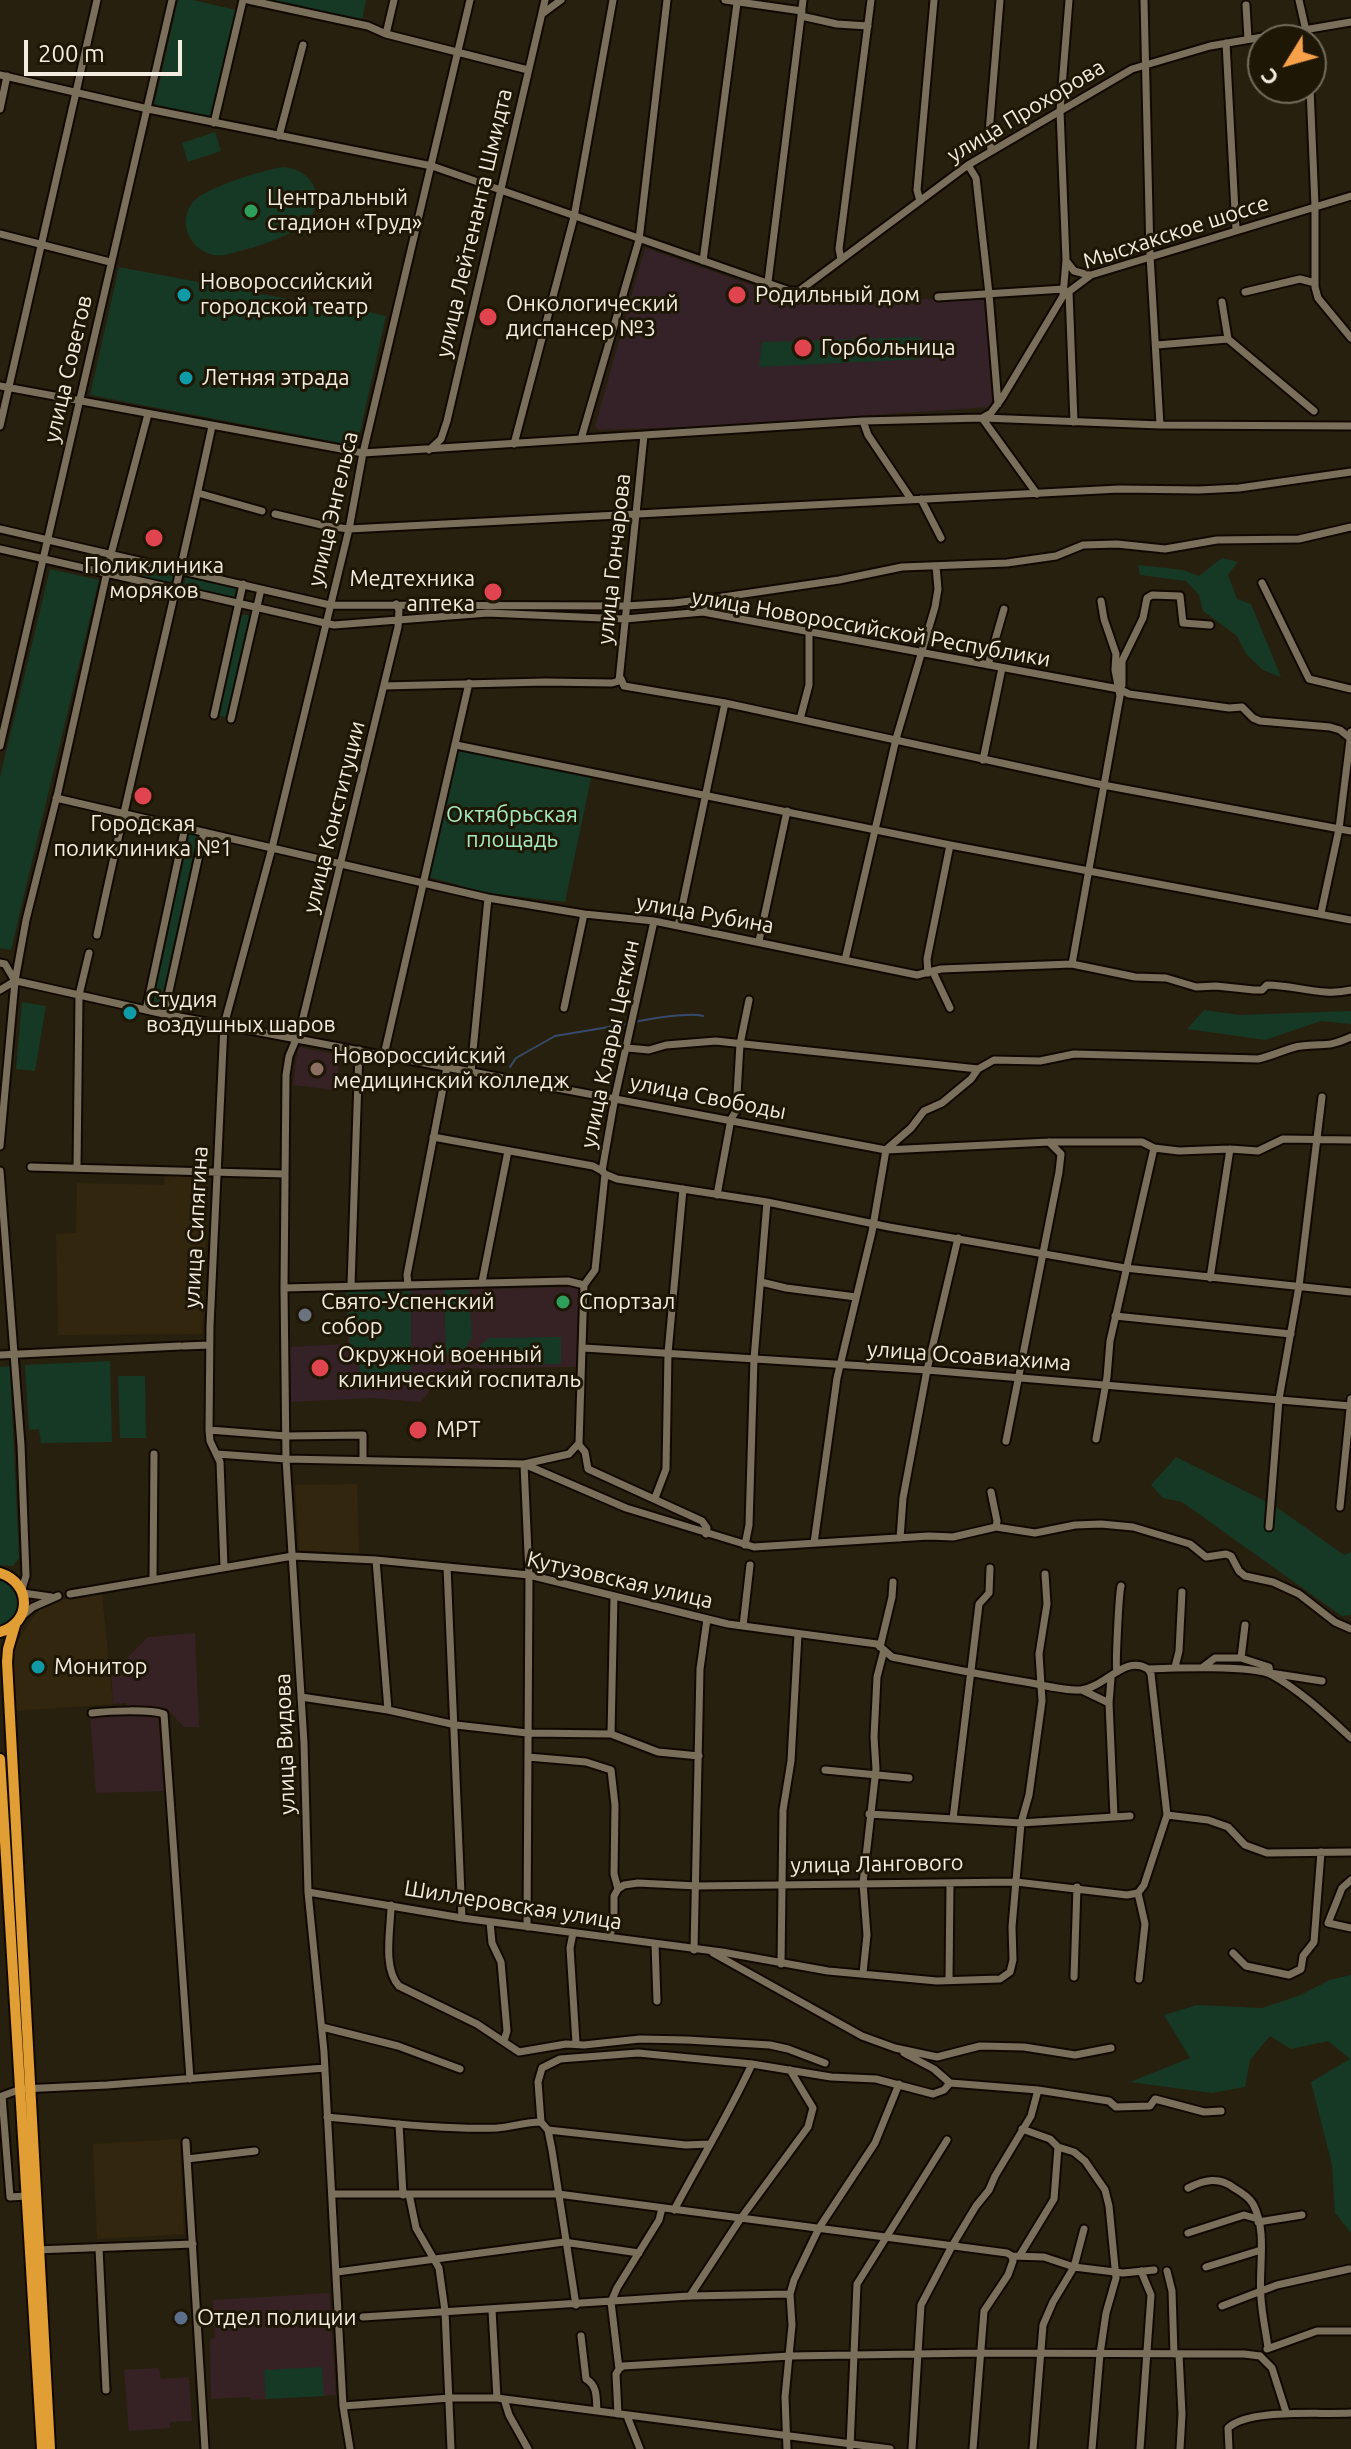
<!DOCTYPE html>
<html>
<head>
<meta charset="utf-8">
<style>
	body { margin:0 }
	#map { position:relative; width:1351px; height:2449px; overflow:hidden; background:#28200e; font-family:Ubuntu,sans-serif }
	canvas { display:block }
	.north { position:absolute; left:1247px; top:24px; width:80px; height:80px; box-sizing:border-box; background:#1f1705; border:2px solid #736c5d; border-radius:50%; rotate:233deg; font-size:22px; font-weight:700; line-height:32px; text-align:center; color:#f2ece1 }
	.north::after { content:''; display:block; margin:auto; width:28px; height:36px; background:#f8a14a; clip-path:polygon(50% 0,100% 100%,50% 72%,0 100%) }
	.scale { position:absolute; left:24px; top:40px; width:158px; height:36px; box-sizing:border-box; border:4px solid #f2ece1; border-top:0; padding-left:10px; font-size:24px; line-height:28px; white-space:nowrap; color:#f2ece1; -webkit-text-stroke:6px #1f1705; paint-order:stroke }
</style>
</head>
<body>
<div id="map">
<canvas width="1351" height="2449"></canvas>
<div class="north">С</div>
<div class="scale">200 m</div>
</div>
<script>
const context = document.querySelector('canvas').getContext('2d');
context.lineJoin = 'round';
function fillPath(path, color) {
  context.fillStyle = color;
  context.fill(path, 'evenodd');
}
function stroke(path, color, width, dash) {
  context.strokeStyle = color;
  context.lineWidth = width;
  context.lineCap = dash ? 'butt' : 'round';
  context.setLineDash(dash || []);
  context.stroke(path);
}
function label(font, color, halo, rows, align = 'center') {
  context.font = font + ' Ubuntu,sans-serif';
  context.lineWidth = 6;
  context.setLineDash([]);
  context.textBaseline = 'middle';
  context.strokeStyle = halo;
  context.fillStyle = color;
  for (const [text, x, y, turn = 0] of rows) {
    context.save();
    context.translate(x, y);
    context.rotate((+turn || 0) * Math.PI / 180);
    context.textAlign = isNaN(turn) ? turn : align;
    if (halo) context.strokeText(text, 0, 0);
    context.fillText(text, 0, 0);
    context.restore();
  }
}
fillPath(new Path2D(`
	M165,1170L202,1171V1185L208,1184L202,1334L58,1335L56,1234L76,1233L77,1183L164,1185Z
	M357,1484L359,1554L299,1550L295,1485Z
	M102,1593L113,1704L15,1711L13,1649L29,1623L42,1607L55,1601Z
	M180,2139L184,2234L97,2239L93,2144Z`), '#32270e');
fillPath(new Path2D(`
	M298,1047L340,1055L336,1090L293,1085Z
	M580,1287L579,1367L446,1369L444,1290Z
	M195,1633L199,1727H184L166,1708L127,1710L126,1703L113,1704L111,1669L123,1668V1662L148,1637Z
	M90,1715H158L164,1791L96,1793Z
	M329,2293L336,2395L251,2400L250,2397L211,2399L210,2339L215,2338L213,2300Z
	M159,2368L161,2379L189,2377L192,2421L170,2422V2428L129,2431L124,2370Z`), '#362224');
fillPath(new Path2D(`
	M645,248L786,297L986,300L994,397L989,407L734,425L599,430L595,426Z
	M444,1290L446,1369L421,1402L372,1398L291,1402L290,1347L348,1344L346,1291Z`), '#352228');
fillPath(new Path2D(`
	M178,0H193L236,10L210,119L154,106Z
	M261,0H366L362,21Z
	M215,132L221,151L188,162L182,143Z
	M285,167C298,169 309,175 314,187C331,230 258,246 229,254C198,263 172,226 194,201C206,188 267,168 285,167Z
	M119,267L314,304L315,300L386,316L357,446L90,395Z
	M921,337V359L759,367L762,342Z
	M1222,558L1238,562L1228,575L1237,599L1251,604L1281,677L1263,670L1246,654L1237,636L1203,611L1199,595L1186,581L1140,575L1138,565L1183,570L1199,576Z
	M118,559L177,572L174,586L115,572Z
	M50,569L99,580L11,950L0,948V777Z
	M187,573L240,586L237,600L183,589Z
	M240,614L253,616L228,718L216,715Z
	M459,750L592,774L565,902L487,893L429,877Z
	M187,832L202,835L163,1004L150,1001Z
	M22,1002L46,1006L35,1071L16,1069Z
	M1204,1010L1240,1015L1351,1011V1024L1321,1021L1265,1040L1187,1029Z
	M444,1290H469L472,1337L462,1355L446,1354Z
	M346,1291H411V1370L360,1378L359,1356H351Z
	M561,1337V1364L493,1365L486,1363L480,1355L481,1345L489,1338Z
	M110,1361L112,1442L41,1443L39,1429L29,1430L25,1365Z
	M10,1366L19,1558L13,1566L0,1565V1367Z
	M118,1376H145L146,1438H120Z
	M1176,1457L1275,1506L1344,1555L1351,1552V1615L1342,1616L1182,1502L1163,1498L1151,1485Z
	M0,1578C23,1589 26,1616 0,1626Z
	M1351,1975V2233L1335,2213L1332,2165L1311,2082L1350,2059L1328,2041L1291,2049L1270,2036L1250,2060L1245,2087L1212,2093L1130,2082L1190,2058L1164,2015L1197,2005L1262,2008L1298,1996L1330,1980Z
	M322,2367L324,2396L266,2399L264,2370Z`), '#153925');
stroke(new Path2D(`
	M634,1022C650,1019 689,1012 703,1016
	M510,1067L516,1058L555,1036L627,1024`), '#364b6b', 2);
const minor = new Path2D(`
	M248,0L368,26L386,34L528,70
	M725,0L802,11
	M1144,0L1150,255L1160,425
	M1299,0L1308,40
	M1246,5L1248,39
	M542,14L561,0
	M801,16L837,24L868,26
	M386,34L394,0
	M1226,43L1236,230
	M0,75L148,109L432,166L790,291H799L968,165L1132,69L1210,46L1351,22
	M1310,88L1315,206V287L1318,298L1351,338
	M0,109L7,76
	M214,123L243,0
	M279,136L303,45
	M991,150L989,133L1000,0
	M968,165L976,178L989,294L998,404
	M920,201L917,190L934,0
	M0,234L110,262
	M841,259L839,249L871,0
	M703,261L737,3
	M1067,262L1074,271L1089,275
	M768,282L803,0
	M1069,292L1074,422
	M1245,292L1300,279L1315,283
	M1063,296L1066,260L1060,111L1069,0
	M938,297L1064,289
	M1222,302L1228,339L1314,411
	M1157,345L1228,339
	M0,386L363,453L863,421L982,418L991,413L1002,398L1063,296L1091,275L1351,196
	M982,418L1037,494
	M984,418L1160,425L1351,426
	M863,421L868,435L911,499
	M0,426L97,0
	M581,439L639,240L667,0
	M514,444L574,217L613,0
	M429,450L441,439L447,421L545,0
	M198,493L262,511
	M921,499L941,538
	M275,514L326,526L349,529L1119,489L1199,490L1239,488L1351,472
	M0,529L330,605L627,606L674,603L723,597L839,580L902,567L1007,563L1056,556L1083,545L1117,544L1165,549L1217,540L1299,539L1351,527
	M0,549L334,625L488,613L625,619L703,612L1119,689L1129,694L1229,708L1242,707L1253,718L1260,721L1330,727L1340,730L1350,738
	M1262,583L1309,679L1351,689
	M703,612L714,607L723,597
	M988,665L1004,609
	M621,679L624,686L725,703L1103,785L1351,831
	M1122,685V661L1143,618L1147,598L1152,595L1180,596L1183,623L1210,625
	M384,686L545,682L612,683L619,681L644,435
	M214,715L243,584
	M231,719L261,589
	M800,719L809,685V633
	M456,745L950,845L1351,920
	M0,746L172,0
	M983,760L1002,668
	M56,798L488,898L584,914L654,921L917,975L941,969L1072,964L1135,977L1166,978L1196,987L1216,986L1254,990H1262L1267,985C1295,985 1323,997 1351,990
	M1321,913L1339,829L1351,732
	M678,926L725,703
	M97,935C133,765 176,596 212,426
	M759,941L787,811
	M845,960L896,739L935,607L938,589L936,566
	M0,963L5,964L15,981
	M1072,964L1120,696L1115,670L1116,654L1104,619L1101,601
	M933,972L950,1008
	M928,973L927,959L950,845
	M0,990L15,981L21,982L164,1014L886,1150L1049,1142H1142L1154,1148L1179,1151L1230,1149L1258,1151L1283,1139L1351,1140
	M564,1008L584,914
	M146,1010L185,827
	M164,1014L204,832
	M627,1048L649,1050L666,1045L716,1041L978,1069L994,1060L1040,1061L1074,1054L1258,1059C1273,1056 1290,1047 1301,1046C1326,1043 1326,1048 1351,1037
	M384,1055L469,683
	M471,1071L488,898
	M433,1137L593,1166L602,1171
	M0,1146L15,981L26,920L58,792L111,554L148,414
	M888,1148L911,1128L924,1111L942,1103L971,1079L978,1069
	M31,1167L284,1174
	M77,1168L79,995L89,953
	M0,1171L21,1445L26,1576L22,1589
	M605,1174L617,1179L767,1202L889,1227L1125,1268L1351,1292
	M717,1195L731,1119L736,1111L740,1044L749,1000
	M1210,1278L1230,1149
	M482,1282L508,1151
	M761,1282L786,1288L856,1297
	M408,1284L407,1275L447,1067
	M351,1285L359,1050
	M284,1288L568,1281L584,1285
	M1115,1316L1291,1334
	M184,1346L209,1345
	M584,1348L927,1370L1351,1406
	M0,1355L180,1346
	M209,1430L286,1436L363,1435V1460
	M1096,1439L1107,1377L1110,1341L1154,1148
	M1006,1441L1059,1172L1061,1154L1049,1142
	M579,1445L585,1452L588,1469L702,1521L707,1528L706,1534
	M217,1454L286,1459L524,1464L626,1508L754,1547L929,1536L953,1537L996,1527L1035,1533L1075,1525L1101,1524L1133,1527L1190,1544L1206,1557L1226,1554L1231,1556L1239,1571L1245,1576L1273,1582L1299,1594L1335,1622L1351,1629
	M524,1464L569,1454L579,1443L584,1285L595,1270L605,1174L602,1171L615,1097L654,921
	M524,1464L529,1575L527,1927
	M991,1492L997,1521L996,1527
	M655,1498L666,1469L668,1353L683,1189
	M1340,1507L1351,1399
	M1269,1527L1279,1399L1299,1286L1322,1097
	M900,1538L903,1498L927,1370L958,1238
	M814,1543L837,1378L872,1232L886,1150
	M745,1545L749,1525L754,1359L767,1202
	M376,1560L388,1710
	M224,1567L220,1462L210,1441L209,1430L210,1326L224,1025L272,848L349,529L363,453L470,0
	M447,1567L462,1918
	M153,1579L154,1454
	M23,1593L51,1597
	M70,1594L293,1556L376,1560L529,1575L728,1624L877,1644L892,1657C937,1666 981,1675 1026,1682C1043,1685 1065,1691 1081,1690C1106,1687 1125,1654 1148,1669
	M22,1616L33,1607L58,1596
	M743,1626L750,1565
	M880,1647L892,1597L893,1582
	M1241,1658L1245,1625
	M1175,1667L1179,1651L1182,1592
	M1203,1667L1215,1658H1241L1269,1667L1270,1673L1322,1681
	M1148,1669C1171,1668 1254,1665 1272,1675C1301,1691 1327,1716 1351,1738
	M1117,1672C1115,1667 1119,1593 1121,1586
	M1111,1678L1109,1703L1114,1816
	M1082,1690L1109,1703
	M301,1697L388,1710L456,1725L527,1733L611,1734L658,1752L699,1756
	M92,1713C109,1711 149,1709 164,1714L190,2079
	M611,1734L614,1596
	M528,1757L586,1762L611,1770L615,1805L614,1874L618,1889L614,1896V1927L608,1936
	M825,1770L909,1778
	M869,1814L1021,1823L1130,1816
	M1167,1815L1208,1820L1228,1827L1245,1845L1267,1853L1351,1852
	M953,1819L979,1604L989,1593L990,1568
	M1351,1880L1342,1888L1328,1923L1351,1928
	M618,1889L624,1885L638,1883L697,1886L1016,1882L1127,1895L1138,1893
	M308,1892L462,1918L722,1952L828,1971L937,1981L1000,1979L1010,1972L1013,1960L1012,1927L1021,1823L1029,1795L1042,1701L1039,1654L1047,1604L1045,1574
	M1138,1893L1144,1885L1167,1815L1151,1674L1148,1669
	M1138,1893L1145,1924L1139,1979
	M391,1905C391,1928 382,1968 399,1986L477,2024L519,2052L566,2044L584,2045L640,2039L687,2040L770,2045L788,2049L825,2063
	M490,1922L492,1943L501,1962L507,2031L504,2041
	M573,1933L570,1948L576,2043
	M655,1944L657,2001
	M694,1950L700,1669L707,1619
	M713,1953L862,2036L895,2048L937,2057L980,2046L1024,2047L1075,2055L1111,2048
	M1233,1953L1246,1966L1289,1975L1301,1969L1303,1956L1314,1942L1321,1852
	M781,1964L783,1810L791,1761L798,1634
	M863,1973L867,1935L863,1883L876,1769L874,1737L877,1677L884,1650
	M1074,1977L1077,1887
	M949,1980L950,1884
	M322,2027L398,2046L460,2069
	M904,2053L934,2069L950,2083
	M327,2117C383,2122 441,2130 497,2128C512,2127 525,2122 541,2122
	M399,2124L403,2195
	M1022,2129L1050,2139L1058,2147L1074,2152L1085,2161L1105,2190L1109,2206L1116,2278L1106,2313L1100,2354L1092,2449
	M548,2130L686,2145L709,2144
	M186,2142L205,2449
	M187,2159L255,2151
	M1188,2188C1204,2180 1219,2176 1234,2188C1241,2192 1249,2197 1253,2204C1268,2232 1258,2269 1261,2298C1262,2315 1266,2332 1268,2348
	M332,2194H558L1007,2253L1012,2256L1044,2257L1074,2267L1123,2273L1154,2270
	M409,2194L416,2228L439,2268L445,2311L451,2449
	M26,2196L10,2197L2,2096L21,2089L107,2085L325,2068
	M674,2210C700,2161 729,2114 752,2064
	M1258,2222L1302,2215
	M1188,2233L1244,2215L1258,2219
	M99,2248L106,2390
	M35,2250L193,2244
	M1020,2255L1054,2199L1058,2147
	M1206,2267L1261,2250
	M1167,2271L1172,2291L1174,2354
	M337,2272L564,2242L639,2253
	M690,2296L741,2218L808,2127L813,2108L790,2070
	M576,2305L552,2150L548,2130L541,2122L538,2082L542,2068L560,2059L638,2053L752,2064L831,2077L876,2079L933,2094L944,2090L950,2083L1038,2090L1109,2101L1116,2107L1150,2106L1155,2099L1204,2112L1221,2111
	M1222,2306L1277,2285L1349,2269
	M492,2310L497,2398
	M363,2317L690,2296L790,2294
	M581,2336L586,2379C598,2386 596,2398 597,2411
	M1267,2349L1317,2331H1351
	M1179,2354L1182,2414L1180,2449
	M1260,2356L1272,2368L1286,2412
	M619,2369L623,2366L790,2356L980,2353L1244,2354L1260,2356
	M504,2399L509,2415L528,2449
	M343,2406L450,2398H497L890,2449
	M618,2414L616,2374L619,2369L611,2302L617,2288L659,2220L662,2208
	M627,2416L640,2449
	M850,2447L857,2284L947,2140
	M350,2449L343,2406L324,2052L308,1892L304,1743L286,1459L284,1288L286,1075L289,1056L300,1030L398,627L399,610L396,604
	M787,2449L785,2397L792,2325L790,2294L794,2280L819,2228L875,2143L899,2084
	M912,2449L921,2305L952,2246L976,2206L989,2190L995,2176L1031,2116L1038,2090
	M973,2449L984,2311L1008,2275L1013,2261L1012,2256
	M1033,2449L1043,2325L1053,2302L1074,2267L1084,2229
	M1140,2449L1151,2295L1141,2271
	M1229,2449L1228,2428C1249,2408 1321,2415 1351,2413`);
const highway = new Path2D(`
	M0,1573C32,1583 32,1623 0,1632
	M15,1625L8,1649L7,1662L50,2449
	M0,1759L42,2449`);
stroke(minor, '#110900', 11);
stroke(highway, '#110900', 14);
stroke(minor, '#796f5b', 7);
stroke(highway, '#e19e34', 10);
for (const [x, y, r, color] of [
	[251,211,8,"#2e9e5b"],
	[184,295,8,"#0f9aa8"],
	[737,295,10,"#e0444e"],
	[488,317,10,"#e0444e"],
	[803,348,10,"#e0444e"],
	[186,378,8,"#0f9aa8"],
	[154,538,10,"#e0444e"],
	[493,592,10,"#e0444e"],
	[143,796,10,"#e0444e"],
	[130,1013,8,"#0f9aa8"],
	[317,1069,8,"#8d6e63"],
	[563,1302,8,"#2e9e5b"],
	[305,1315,8,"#6b7280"],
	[320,1368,10,"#e0444e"],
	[418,1430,10,"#e0444e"],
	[38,1667,8,"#0f9aa8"],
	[181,2318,8,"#5c6f8a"]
]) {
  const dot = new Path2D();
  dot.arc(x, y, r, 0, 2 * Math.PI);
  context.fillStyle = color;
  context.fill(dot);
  stroke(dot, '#1f1705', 3);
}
label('22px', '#f2ece1', '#1f1705', [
	["улица Прохорова",1026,111,-31],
	["улица Лейтенанта Шмидта",474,223,-77],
	["Мысхакское шоссе",1176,232,-18],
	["улица Советов",68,369,-77],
	["улица Энгельса",333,509,-77],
	["улица Гончарова",614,559,-84],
	["улица Новороссийской Республики",871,628,10],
	["улица Конституции",334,817,-76],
	["улица Рубина",705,914,10],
	["улица Клары Цеткин",610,1044,-78],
	["улица Свободы",708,1097,11],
	["улица Сипягина",196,1227,-87],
	["улица Осоавиахима",969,1356,4],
	["Кутузовская улица",620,1580,13],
	["улица Видова",285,1744,-92],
	["улица Лангового",877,1864,-1],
	["Шиллеровская улица",513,1905,9]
]);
label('22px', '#f2ece1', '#1f1705', [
	["Центральный",267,198],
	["стадион «Труд»",267,223],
	["Новороссийский",200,282],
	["городской театр",200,307],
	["Родильный дом",755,295],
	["Онкологический",506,304],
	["диспансер №3",506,329],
	["Горбольница",821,348],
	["Летняя этрада",202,378],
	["Поликлиника",154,566,"center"],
	["моряков",154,591,"center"],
	["Медтехника",475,579,"right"],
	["аптека",475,604,"right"],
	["Городская",143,824,"center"],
	["поликлиника №1",143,849,"center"],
	["Студия",146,1000],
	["воздушных шаров",146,1025],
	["Новороссийский",333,1056],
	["медицинский колледж",333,1081],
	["Свято-Успенский",321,1302],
	["собор",321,1327],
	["Спортзал",579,1302],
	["Окружной военный",338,1355],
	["клинический госпиталь",338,1380],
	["МРТ",436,1430],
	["Монитор",54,1667],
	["Отдел полиции",197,2318]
], 'left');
label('22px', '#a6eac0', '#1f1705', [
	["Октябрьская",512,815],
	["площадь",512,840]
]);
</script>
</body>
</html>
